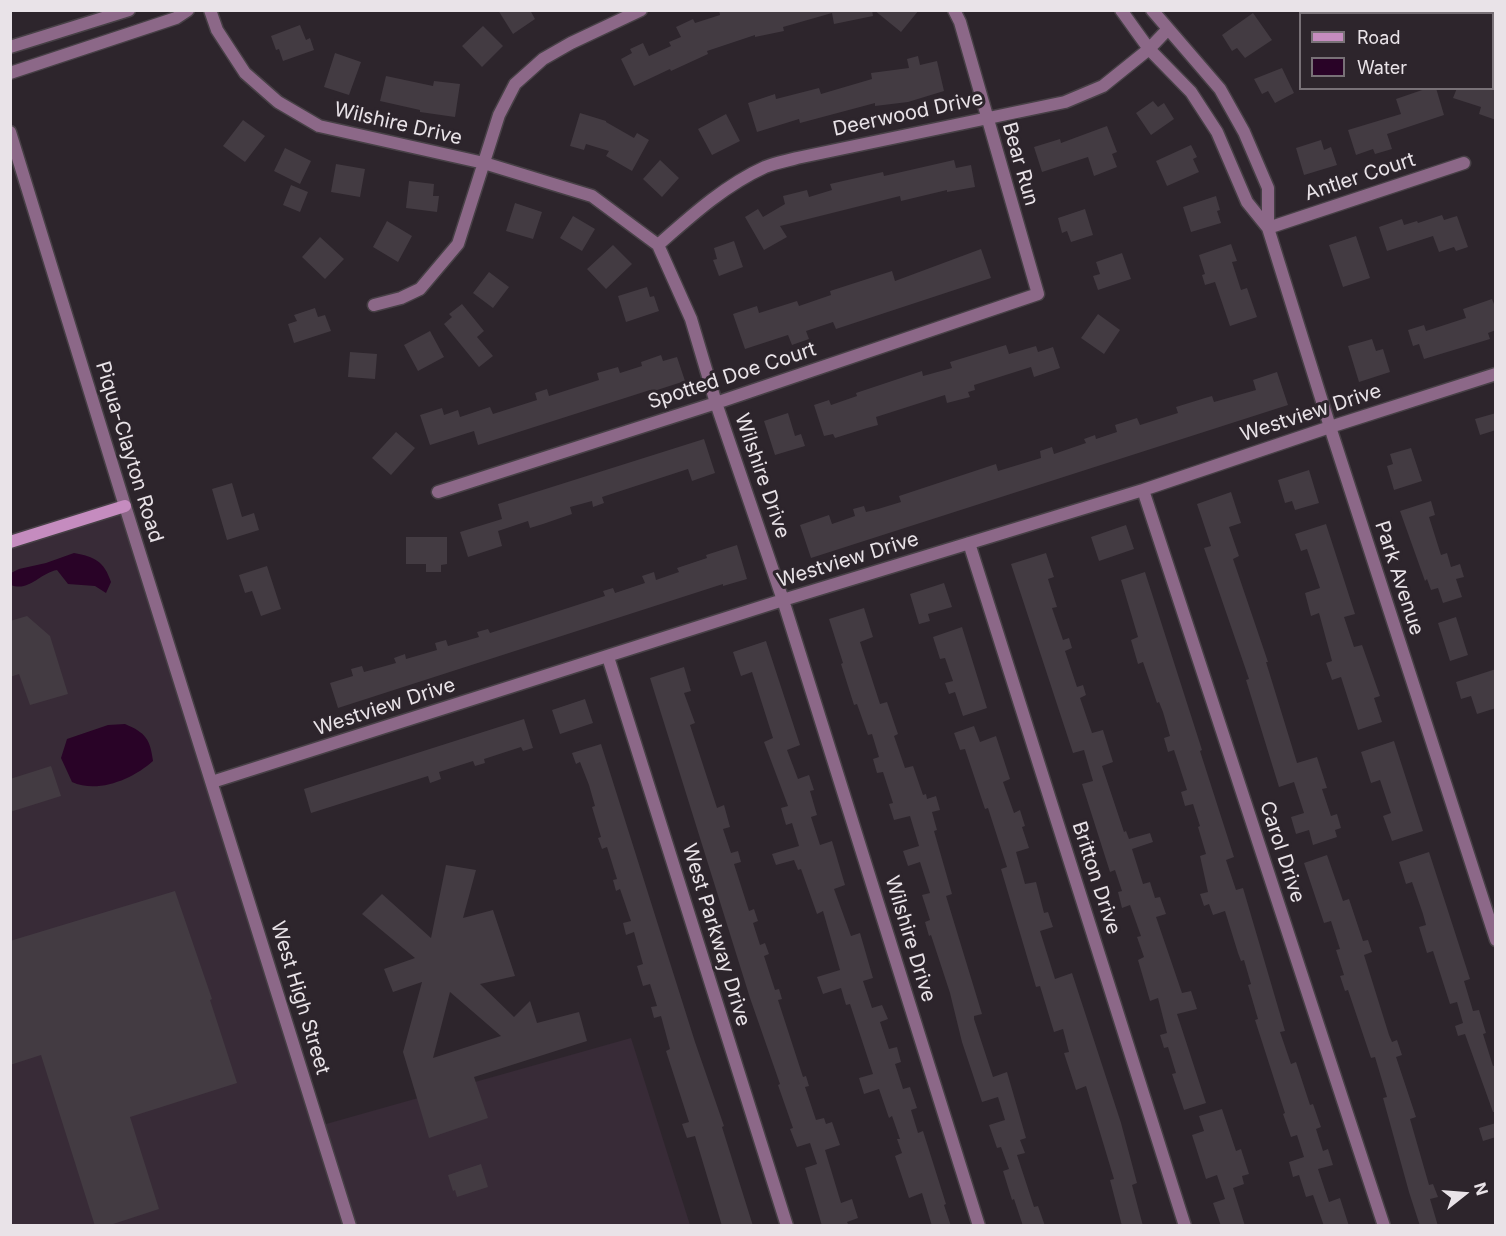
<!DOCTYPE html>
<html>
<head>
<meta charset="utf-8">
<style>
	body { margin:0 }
	#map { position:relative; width:1506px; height:1236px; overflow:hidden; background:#2d252c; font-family:Inter,sans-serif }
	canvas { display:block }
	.frame { position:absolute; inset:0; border:12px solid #e9e3e8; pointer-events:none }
	.legend { position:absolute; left:1299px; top:12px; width:195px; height:78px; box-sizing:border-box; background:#2d252c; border:2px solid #787177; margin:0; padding:8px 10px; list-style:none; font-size:18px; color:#e9e3e8 }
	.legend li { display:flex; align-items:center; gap:12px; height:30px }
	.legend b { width:30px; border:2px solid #787177 }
	.north { position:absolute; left:1434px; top:1164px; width:60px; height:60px; -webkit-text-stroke:4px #2d252c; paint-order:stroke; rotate:73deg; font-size:16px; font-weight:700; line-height:24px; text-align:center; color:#e9e3e8 }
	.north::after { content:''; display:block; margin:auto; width:21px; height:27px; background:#e9e3e8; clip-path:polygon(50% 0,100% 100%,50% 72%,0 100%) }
</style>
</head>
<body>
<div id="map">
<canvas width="1506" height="1236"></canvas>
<div class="frame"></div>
<ul class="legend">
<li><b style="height:8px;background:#c58cbf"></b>Road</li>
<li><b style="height:16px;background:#290327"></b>Water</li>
</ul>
<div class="north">N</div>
</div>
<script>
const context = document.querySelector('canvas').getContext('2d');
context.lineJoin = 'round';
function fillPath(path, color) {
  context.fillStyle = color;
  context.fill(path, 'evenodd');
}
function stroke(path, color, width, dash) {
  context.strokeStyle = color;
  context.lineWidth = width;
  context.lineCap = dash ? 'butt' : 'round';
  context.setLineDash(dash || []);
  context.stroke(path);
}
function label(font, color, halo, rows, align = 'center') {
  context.font = font + ' Inter,sans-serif';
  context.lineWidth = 6;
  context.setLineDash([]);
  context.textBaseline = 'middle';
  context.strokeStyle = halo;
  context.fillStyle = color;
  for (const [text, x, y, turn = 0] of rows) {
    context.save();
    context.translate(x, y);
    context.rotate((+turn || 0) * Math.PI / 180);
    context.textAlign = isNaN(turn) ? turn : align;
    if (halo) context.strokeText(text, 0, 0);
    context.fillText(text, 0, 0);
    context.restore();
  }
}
fillPath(new Path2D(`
	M125,506L319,1126L631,1038L690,1225H11L10,542Z`), '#382b37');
fillPath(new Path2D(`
	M74,553C95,557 104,561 111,582L106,593L95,586L68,584L57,570C40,573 29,592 11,585V573L19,569L46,563Z
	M125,724C146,733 150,739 153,761C133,779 98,794 72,782L61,758L67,739L108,725Z`), '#290327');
fillPath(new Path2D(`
	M498,10H530L535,19L513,34Z
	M719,10H872L873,16L834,24L832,13L783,27L784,31L755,37V35L707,51L708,54L671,71L670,69L634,86L621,59L632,53L630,49L643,43L649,56L671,46L669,42L681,37L676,27L693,19L695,23L720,15Z
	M874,10H919L901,32Z
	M1253,13L1272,40L1245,58L1237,48L1232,51L1222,35Z
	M300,25L306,40L310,38L314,50L283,61L279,49L276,50L271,36Z
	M483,26L503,46L482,67L462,46Z
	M335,53L361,62L349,95L324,87Z
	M918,56L920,65L937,61L944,91L908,102L875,106V103L800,123L799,119L757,132L748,103L775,94L776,99L819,88L821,94L872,79L871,73L909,68L907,59Z
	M1282,68L1294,93L1275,103L1268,91L1262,94L1254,79Z
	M386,76L433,86L434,81L460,84L455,117L420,112V110L380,101Z
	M1428,88H1436L1444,115L1387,134L1392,149L1375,154L1373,149L1356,155L1348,130L1401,114L1396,99Z
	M1457,88H1496V120L1479,114L1481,107L1453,98Z
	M1153,101L1158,107L1164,103L1174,119L1151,135L1136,113Z
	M580,113L606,121V122L634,138L637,133L649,140L632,171L606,156L609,151L586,144L584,150L570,146Z
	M726,114L740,141L712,155L698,129Z
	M243,120L265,136L245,162L223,146Z
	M1107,126L1117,152L1112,154L1117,167L1094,176L1088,157L1042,172L1034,147L1060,139L1061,143Z
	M1321,140L1324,150L1331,147L1337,165L1304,175L1296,148Z
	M1191,145L1197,157L1193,159L1199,172L1167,186L1156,161Z
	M285,148L311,161L300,184L274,171Z
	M660,160L679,178L662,197L643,179Z
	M954,160L956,168L971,165L975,187L947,192V190L901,201L900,196L780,226L787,237L764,250L745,217L758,209L763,217L785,204L783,196L807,190L809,197L832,190L830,184L843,181L883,172L884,176Z
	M336,164L365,169L360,197L331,192Z
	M409,181L434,184L433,196H439L437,212L406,208Z
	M291,185L308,192L300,212L283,205Z
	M1216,196L1220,210L1217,211L1221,223L1191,232L1183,207Z
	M515,203L542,212L533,239L506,231Z
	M1085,209L1093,235L1071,242L1067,231L1062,233L1058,218Z
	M1442,215L1444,220L1457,216L1468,247L1456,251L1454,247L1439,252L1433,236L1387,251L1379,227L1402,219L1404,225L1417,221L1418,223Z
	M573,216L595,229L582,251L560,238Z
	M387,221L412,236L398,262L373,247Z
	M1356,236L1370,278L1343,287L1329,245Z
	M320,237L344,259L325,279L302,257Z
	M734,241L743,267L719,276L713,260L717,259L714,248Z
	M1231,244L1237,261L1232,262L1241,290L1247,288L1257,317L1230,326L1215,282L1205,285L1202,275L1205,274L1199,255Z
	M613,245L632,264L606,289L587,269Z
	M981,249L991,278L836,329L833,322L806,331L809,339L792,345L788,335L745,349L733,314L757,306L759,313L797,301L799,306L831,295L830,291L892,271L895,281Z
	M1122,253L1131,279L1098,290L1093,276L1100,274L1096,262Z
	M489,272L509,287L493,308L473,293Z
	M647,287L650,297L654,296L659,311L626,322L618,296Z
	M1492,299L1496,309V330L1488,333L1490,339L1424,359L1419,344L1413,346L1408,330L1424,325L1426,331L1466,318L1463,309Z
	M462,304L484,331L477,337L493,356L479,367L444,324L452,317L449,314Z
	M315,308L318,317L325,315L331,331L294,343L288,324L297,321L294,315Z
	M1098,314L1120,330L1104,354L1081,338Z
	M430,331L444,357L418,371L404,345Z
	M1372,339L1376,351L1383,349L1390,372L1359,382L1348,346Z
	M1006,345L1009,354L1036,346L1038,352L1053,347L1060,368L1034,377L1031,367L974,385L975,390L968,392L970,397L947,403L945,395L876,417L878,425L867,428L835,438L833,434L824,436L814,405L829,400L831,405L857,396L856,393L922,371L923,376L952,368L950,362Z
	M350,352L377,354L375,379L348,377Z
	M661,355L663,361L677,357L685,381L651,392L650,390L478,445L474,431L430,445L420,415L442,408L444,415L458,410L460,417L490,407L493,414L537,400L535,393L547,389L549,396L599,380L597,373L618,367L620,373L642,366L641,362Z
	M1277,372L1288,405L811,558L800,525L829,515L832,524L855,516L853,509L864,506L866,512L878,509L901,502L899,496L996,464L998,471L1041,458L1040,451L1052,447L1054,454L1086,443L1084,439L1095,435L1096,439L1117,432L1115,425L1137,418L1140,425L1178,413L1176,407L1205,398L1212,396L1214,402L1256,390L1253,380Z
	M788,413L795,436L801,434L805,446L775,455L764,421Z
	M1496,413V430L1480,435L1475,419Z
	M396,432L415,448L391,475L372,458Z
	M704,439L715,473L692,481L688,469L602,497L604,503L593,507L592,501L570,507L572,514L543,524L530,528L528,521L498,531L502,546L468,557L460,532L502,519L498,504Z
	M1411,448L1422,481L1394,490L1387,466L1393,464L1390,454Z
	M1309,470L1319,503L1295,510L1292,501L1285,503L1278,480Z
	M232,483L242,517L254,513L259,530L227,540L212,489Z
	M1231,492L1241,523L1229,527L1239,556L1233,559L1268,662H1266L1297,763L1317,757L1327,788L1322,789L1331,816L1337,814L1341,828L1335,830L1337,837L1313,845L1309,830L1296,834L1291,817L1304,813L1294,782L1279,787L1246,680L1249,679L1204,548L1211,546L1197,504Z
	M1431,501L1435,515L1429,517L1441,555L1447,553L1451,567L1460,564L1464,577L1456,579L1462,597L1443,603L1438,588L1431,590L1427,579L1425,581L1400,511Z
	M1326,524L1355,614L1344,617L1354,647L1362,645L1380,696L1374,698L1382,722L1358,730L1341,677L1332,680L1326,663L1332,661L1319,613L1311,616L1305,593L1320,588L1307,549L1301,551L1295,534Z
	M1126,525L1134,549L1099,561L1091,537Z
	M406,537H447V564L441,565V572H426V564H406Z
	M737,545L747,579L723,586V584L338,708L330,683L353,676L351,669L362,666L364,672L396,663L394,658L405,654L406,659L437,650L435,643L446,640L448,646L479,637L477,632L488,629L490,633L531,620L605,596L603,591L613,588L615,593L645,583L642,576L654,572L656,580L679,572L677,568L707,558L706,555Z
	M1046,553L1054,577L1048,579L1057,607L1052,608L1063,640L1069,638L1072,648L1065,651L1077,687L1083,685L1086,695L1080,698L1092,733L1103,730L1113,762L1102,766L1124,832L1126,831L1129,839L1150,833L1153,842L1132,849L1143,884L1150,882L1155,898L1160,897L1166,914L1156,917L1182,993L1191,991L1197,1009L1177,1014L1206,1103L1184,1110L1172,1074L1176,1073L1168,1047L1164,1048L1160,1035L1167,1033L1158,998L1150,1001L1138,960L1144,957L1137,937L1141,936L1130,905L1122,908L1118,892L1122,891L1115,870L1110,872L1082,784L1093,781L1084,750L1073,753L1011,564Z
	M267,566L281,609L261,616L252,591L245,593L239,575Z
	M1145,572L1202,750L1200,751L1234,857L1226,860L1236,890L1243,888L1285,1031L1280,1032L1291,1064L1296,1062L1310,1105L1313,1104L1321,1127L1316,1129L1323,1151L1328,1149L1333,1165L1318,1169L1329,1202L1340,1198L1349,1226H1324L1313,1195L1306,1197L1299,1175L1293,1177L1289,1162L1304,1157L1297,1135L1291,1137L1283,1114L1285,1113L1255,1020L1258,1019L1248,985L1251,984L1244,960L1241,961L1238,953L1225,911L1213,915L1209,904L1204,906L1200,894L1208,892L1200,856L1206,854L1198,827L1200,826L1193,804L1185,806L1181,792L1187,790L1174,750L1168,752L1164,738L1170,736L1163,712L1159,702L1157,703L1143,662L1138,664L1131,640L1138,637L1121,580Z
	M944,583L952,607L928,614L930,621L919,624L910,594Z
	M864,608L873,637L860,642L880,704L887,702L898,734L894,736L905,768L913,766L923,795L926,794L927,799L936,796L940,810L932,812L937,830L934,831L952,894L946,896L982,1014L974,1016V1019L993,1077L1007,1072L1026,1138L1020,1140L1025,1153L1017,1155L1034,1207L1038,1206L1045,1226H1023L1014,1199L1012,1200L1003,1171L1009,1169L1001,1147L997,1148L989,1125L1005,1120L998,1097L982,1102L962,1042L950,993L931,935L929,936L925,922L930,920L922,895L930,893L920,862L908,866L903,851L919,846L910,816L894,820L889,804L893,803L883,772L877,773L873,759L879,757L872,734L868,735L857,704L854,705L841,664L843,663L829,619Z
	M27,616L50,636L68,694L30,705L19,674L10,677V621Z
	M1456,617L1468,655L1450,661L1438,623Z
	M962,627L987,708L963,716L955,692L949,694L945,683L953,681L945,658L940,659L933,637Z
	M766,641L800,745L787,750L798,779L809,775L814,790L810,791L817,815L811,817L820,845L832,841L845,885L834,889L851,936L860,933L873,978L863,981L872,1008L882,1005L888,1019L880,1022L889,1049L897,1047L901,1062L895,1064L903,1089L910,1087L917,1108L911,1110L918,1133L923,1131L946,1204L944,1205L951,1226H932L922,1193L909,1198L895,1156L902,1153L897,1139H900L892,1116L889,1118L879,1089L864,1094L859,1078L873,1074L850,1004L846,1005L841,988L823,994L817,977L840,970L823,911L817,914L801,869L798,870L794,860L776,865L772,854L799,846L792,823L786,825L781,808L788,806L764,742L773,738L752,672L741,676L733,652Z
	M684,667L691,691L684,693L695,723L690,725L717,808L724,805L730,827L723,829L731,853L738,851L741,862L734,864L749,911L754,909L758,921L753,923L760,945L765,943L769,954L764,956L775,990L779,989L782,999L778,1000L803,1077L806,1076L809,1086L805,1087L816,1120L824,1118L826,1124L832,1122L840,1145L825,1150L841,1203L852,1199L858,1218L847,1222L849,1226H822L805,1168L817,1164L810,1143L797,1147L790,1129L793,1128L778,1085L780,1084L750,998L650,678Z
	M1496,669V708L1477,714L1471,696L1461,699L1456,682Z
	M585,699L593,723L560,734L552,710Z
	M524,719L533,748L523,751L521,747L484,759L485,763L475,766L473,761L439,772L441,779L430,783L428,776L311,813L304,789Z
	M974,726L980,742L996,736L1010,779L1003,782L1014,813L1020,810L1025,826L1022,827L1029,848L1016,852L1025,884L1036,882L1044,913L1048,912L1053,927L1040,931L1055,979L1072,973L1121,1123L1137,1183L1132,1185L1143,1226H1122L1110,1180L1114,1179L1086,1086L1076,1090L1064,1053L1069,1052L1063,1029L1054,1032L1040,986L1036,987L1001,869L1007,867L988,808L985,809L965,749L960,750L954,733Z
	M1394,741L1423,831L1392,841L1383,816L1391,813L1380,780L1371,783L1361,752Z
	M601,744L695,1042L724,1126L722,1127L753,1226H722L695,1136L687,1138L682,1124L689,1122L666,1051L670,1049L661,1016L654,1018L651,1007L657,1006L650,984L643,986L637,966L643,964L634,932L626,935L623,923L631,921L620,889L616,891L613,880L617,879L607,847L602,849L598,838L601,837L592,807L595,806L589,785L580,762L576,764L572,753Z
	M51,766L61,796L10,812V779Z
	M1429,852L1470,979L1464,981L1473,1011L1479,1010L1486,1033L1483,1034L1493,1066L1496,1065V1112H1493L1465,1034L1458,1036L1455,1026L1463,1023L1457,1002L1450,1004L1433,951L1427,953L1419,927L1426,925L1423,914L1412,882L1406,884L1399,862Z
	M1327,855L1343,901L1349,899L1363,941L1368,940L1372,952L1364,955L1389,1035L1392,1042L1397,1040L1402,1055L1396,1057L1416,1117L1410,1119L1429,1185L1433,1184L1438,1197L1430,1199L1438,1226H1420L1409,1192L1383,1098L1387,1097L1375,1057L1371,1058L1348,990L1345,991L1340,976L1344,975L1336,950L1340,949L1331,921L1324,923L1304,863Z
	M446,865L476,870L463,918L493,910L515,976L480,984L514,1017L530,1001L537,1023L579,1012L587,1041L474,1077L488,1118L429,1138L403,1052L422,982L393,992L384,969L415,958L362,914L382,894L431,938ZM450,992L501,1036L433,1058Z
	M175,891L212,999L210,1000L237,1083L130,1117L159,1209L107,1226H95L41,1055L10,1065V941Z
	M1222,1109L1236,1151L1241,1149L1249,1174L1242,1176L1244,1184L1233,1188L1245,1226H1221L1213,1203L1225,1199L1217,1175L1206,1179L1192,1135L1204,1131L1199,1116Z
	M1496,1123V1137L1483,1141L1479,1128Z
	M481,1164L488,1187L457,1197L455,1190L453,1191L448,1175Z`), '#433b42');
const street = new Path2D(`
	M210,10L217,30L245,73L278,102L319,126L484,163L592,196L658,245L691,319L716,403L783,600L979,1226
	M1121,10L1149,49L1191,92L1217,132L1247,202L1268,228
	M1152,10L1220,89L1244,132L1268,188V228L1330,427L1496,940
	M10,47L129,10
	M10,73L176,18L188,10
	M10,132L125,506L350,1226
	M1268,228L1464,163
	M658,245C691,216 725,185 765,167C775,163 786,161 797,158L1065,102L1103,86L1149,49L1168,29
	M374,305L401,298L420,289L458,244L499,115L515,84L543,59L571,43L641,10
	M1143,490L1384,1226
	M438,492L716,403L1038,294L960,22L954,10
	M969,543L1185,1226
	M608,657L787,1226
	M212,782L783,600L1143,490L1330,427L1496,374`);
const secondary = new Path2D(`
	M10,542L125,506`);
stroke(street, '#474046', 15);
stroke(secondary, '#474046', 15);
stroke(street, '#8c6888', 12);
stroke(secondary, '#c58cbf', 12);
label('20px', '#e9e3e8', '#2d252c', [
	["Deerwood Drive",908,114,-12],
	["Wilshire Drive",398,124,13],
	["Bear Run",1020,164,74],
	["Antler Court",1360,177,-18],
	["Spotted Doe Court",732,376,-18],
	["Westview Drive",1311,413,-18],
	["Piqua-Clayton Road",129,452,73],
	["Wilshire Drive",762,476,71],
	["Westview Drive",848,560,-17],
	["Park Avenue",1399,578,72],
	["Westview Drive",385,707,-18],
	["Carol Drive",1282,852,72],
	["Britton Drive",1096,878,72],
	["West Parkway Drive",716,935,73],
	["Wilshire Drive",910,939,73],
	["West High Street",300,998,73]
]);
</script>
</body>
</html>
